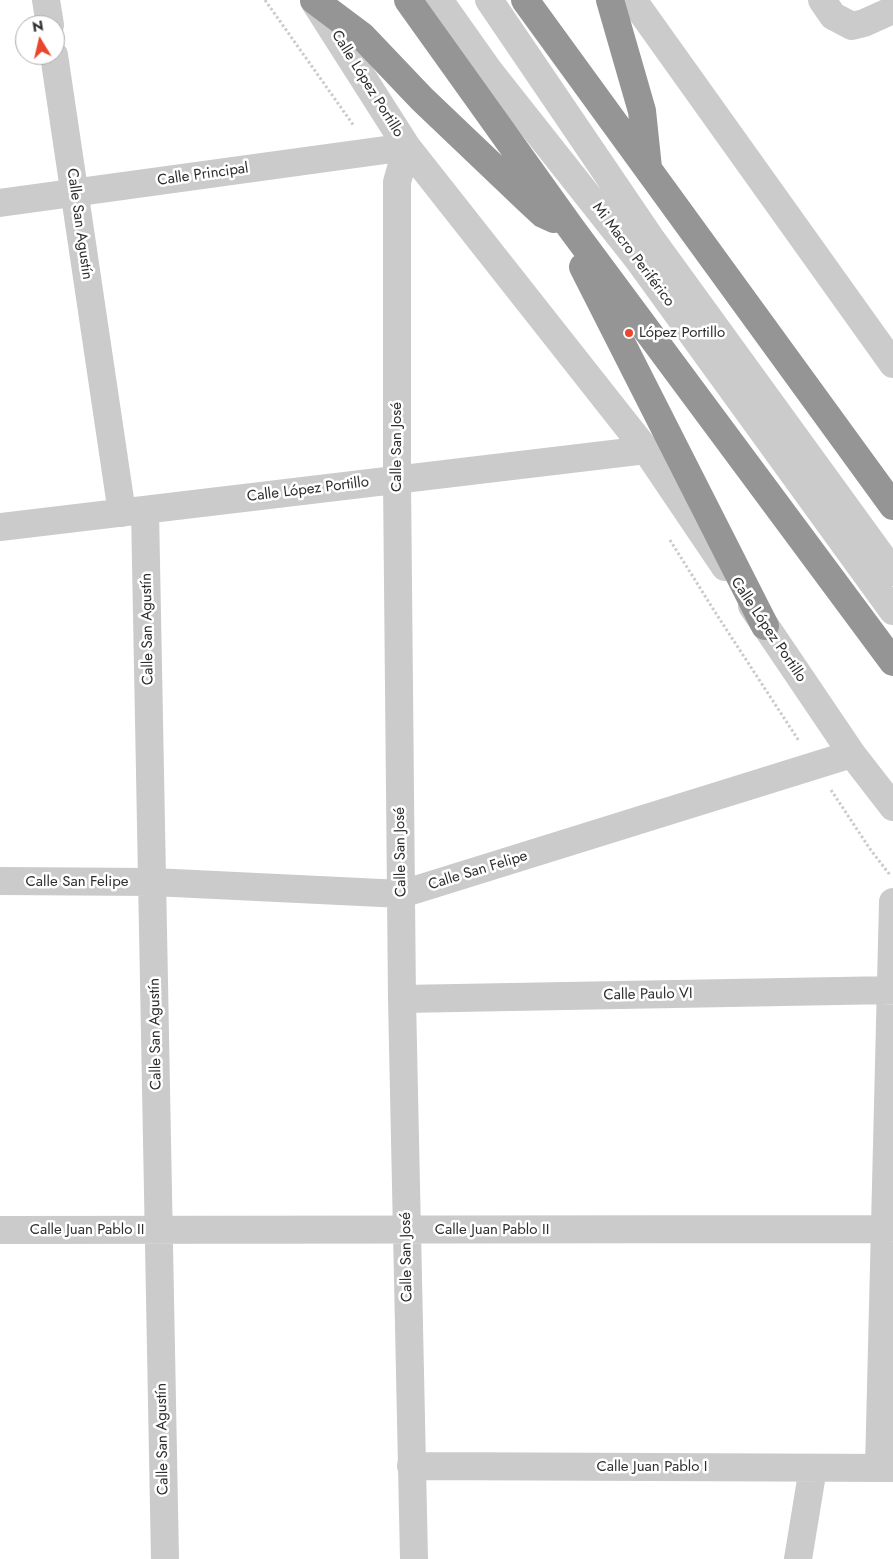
<!DOCTYPE html>
<html>
<head>
<meta charset="utf-8">
<style>
	body { margin:0 }
	#map { position:relative; width:893px; height:1559px; overflow:hidden; background:#fff; font-family:Jost,sans-serif }
	canvas { display:block }
	.north { position:absolute; left:15px; top:15px; width:50px; height:50px; box-sizing:border-box; background:#fff; border:1px solid #ababab; border-radius:50%; rotate:351deg; font-size:14px; font-weight:700; line-height:20px; text-align:center; color:#2e2e2e }
	.north::after { content:''; display:block; margin:auto; width:18px; height:22px; background:#e9462c; clip-path:polygon(50% 0,100% 100%,50% 72%,0 100%) }
</style>
</head>
<body>
<div id="map">
<canvas width="893" height="1559"></canvas>
<div class="north">N</div>
</div>
<script>
const context = document.querySelector('canvas').getContext('2d');
context.lineJoin = 'round';
function stroke(path, color, width, dash) {
  context.strokeStyle = color;
  context.lineWidth = width;
  context.lineCap = dash ? 'butt' : 'round';
  context.setLineDash(dash || []);
  context.stroke(path);
}
function label(font, color, halo, rows, align = 'center') {
  context.font = font + ' Jost,sans-serif';
  context.lineWidth = 5;
  context.setLineDash([]);
  context.textBaseline = 'middle';
  context.strokeStyle = halo;
  context.fillStyle = color;
  for (const [text, x, y, turn = 0] of rows) {
    context.save();
    context.translate(x, y);
    context.rotate((+turn || 0) * Math.PI / 180);
    context.textAlign = isNaN(turn) ? turn : align;
    if (halo) context.strokeText(text, 0, 0);
    context.fillText(text, 0, 0);
    context.restore();
  }
}
stroke(new Path2D(`
	M265,0L354,126
	M670,540L715,612L799,741
	M831,790L870,849L890,875`), '#cbcbcb', 3, [2.5, 2.5]);
stroke(new Path2D(`
	M46,0L50,25
	M439,0L490,72L637,258L893,611
	M489,0L652,240L893,572
	M633,0L893,364
	M822,0L833,16L852,26L864,23L893,10
	M314,1L407,147L646,450L725,567
	M54,55L122,513
	M0,203L407,147L397,182V480L402,999L414,1559
	M145,510L165,1559
	M0,527L646,450
	M752,606L852,754L893,807
	M0,881L153,882L402,894L852,754
	M402,999L893,990
	M0,1230L885,1229L893,1227
	M411,1466L893,1468
	M879,1468L893,902
	M798,1559L813,1468`), '#cbcbcb', 28);
stroke(new Path2D(`
	M314,0L362,36L422,99L528,200L543,214L554,219
	M408,0L571,228L893,662
	M525,0L893,506
	M610,0L642,111L648,168
	M583,267L765,626`), '#959595', 28);
for (const [x, y, r, color] of [
	[629,333,5,"#e9462c"]
]) {
  const dot = new Path2D();
  dot.arc(x, y, r, 0, 2 * Math.PI);
  context.fillStyle = color;
  context.fill(dot);
  stroke(dot, '#fff', 2);
}
label('15px', '#2e2e2e', '#fff', [
	["Calle López Portillo",367,84,58],
	["Calle Principal",203,175,-8],
	["Calle San Agustín",79,224,82],
	["Mi Macro Periférico",633,255,53],
	["Calle San José",397,447,-90],
	["Calle López Portillo",308,490,-7],
	["Calle San Agustín",148,629,-91],
	["Calle López Portillo",768,630,56],
	["Calle San José",401,852,-91],
	["Calle San Felipe",478,871,-17],
	["Calle San Felipe",77,882],
	["Calle Paulo VI",648,995,-1],
	["Calle San Agustín",156,1034,-91],
	["Calle Juan Pablo II",87,1230],
	["Calle Juan Pablo II",492,1230],
	["Calle San José",407,1257,-91],
	["Calle San Agustín",163,1439,-91],
	["Calle Juan Pablo I",652,1467]
]);
label('15px', '#2e2e2e', '#fff', [
	["López Portillo",639,333]
], 'left');
</script>
</body>
</html>
